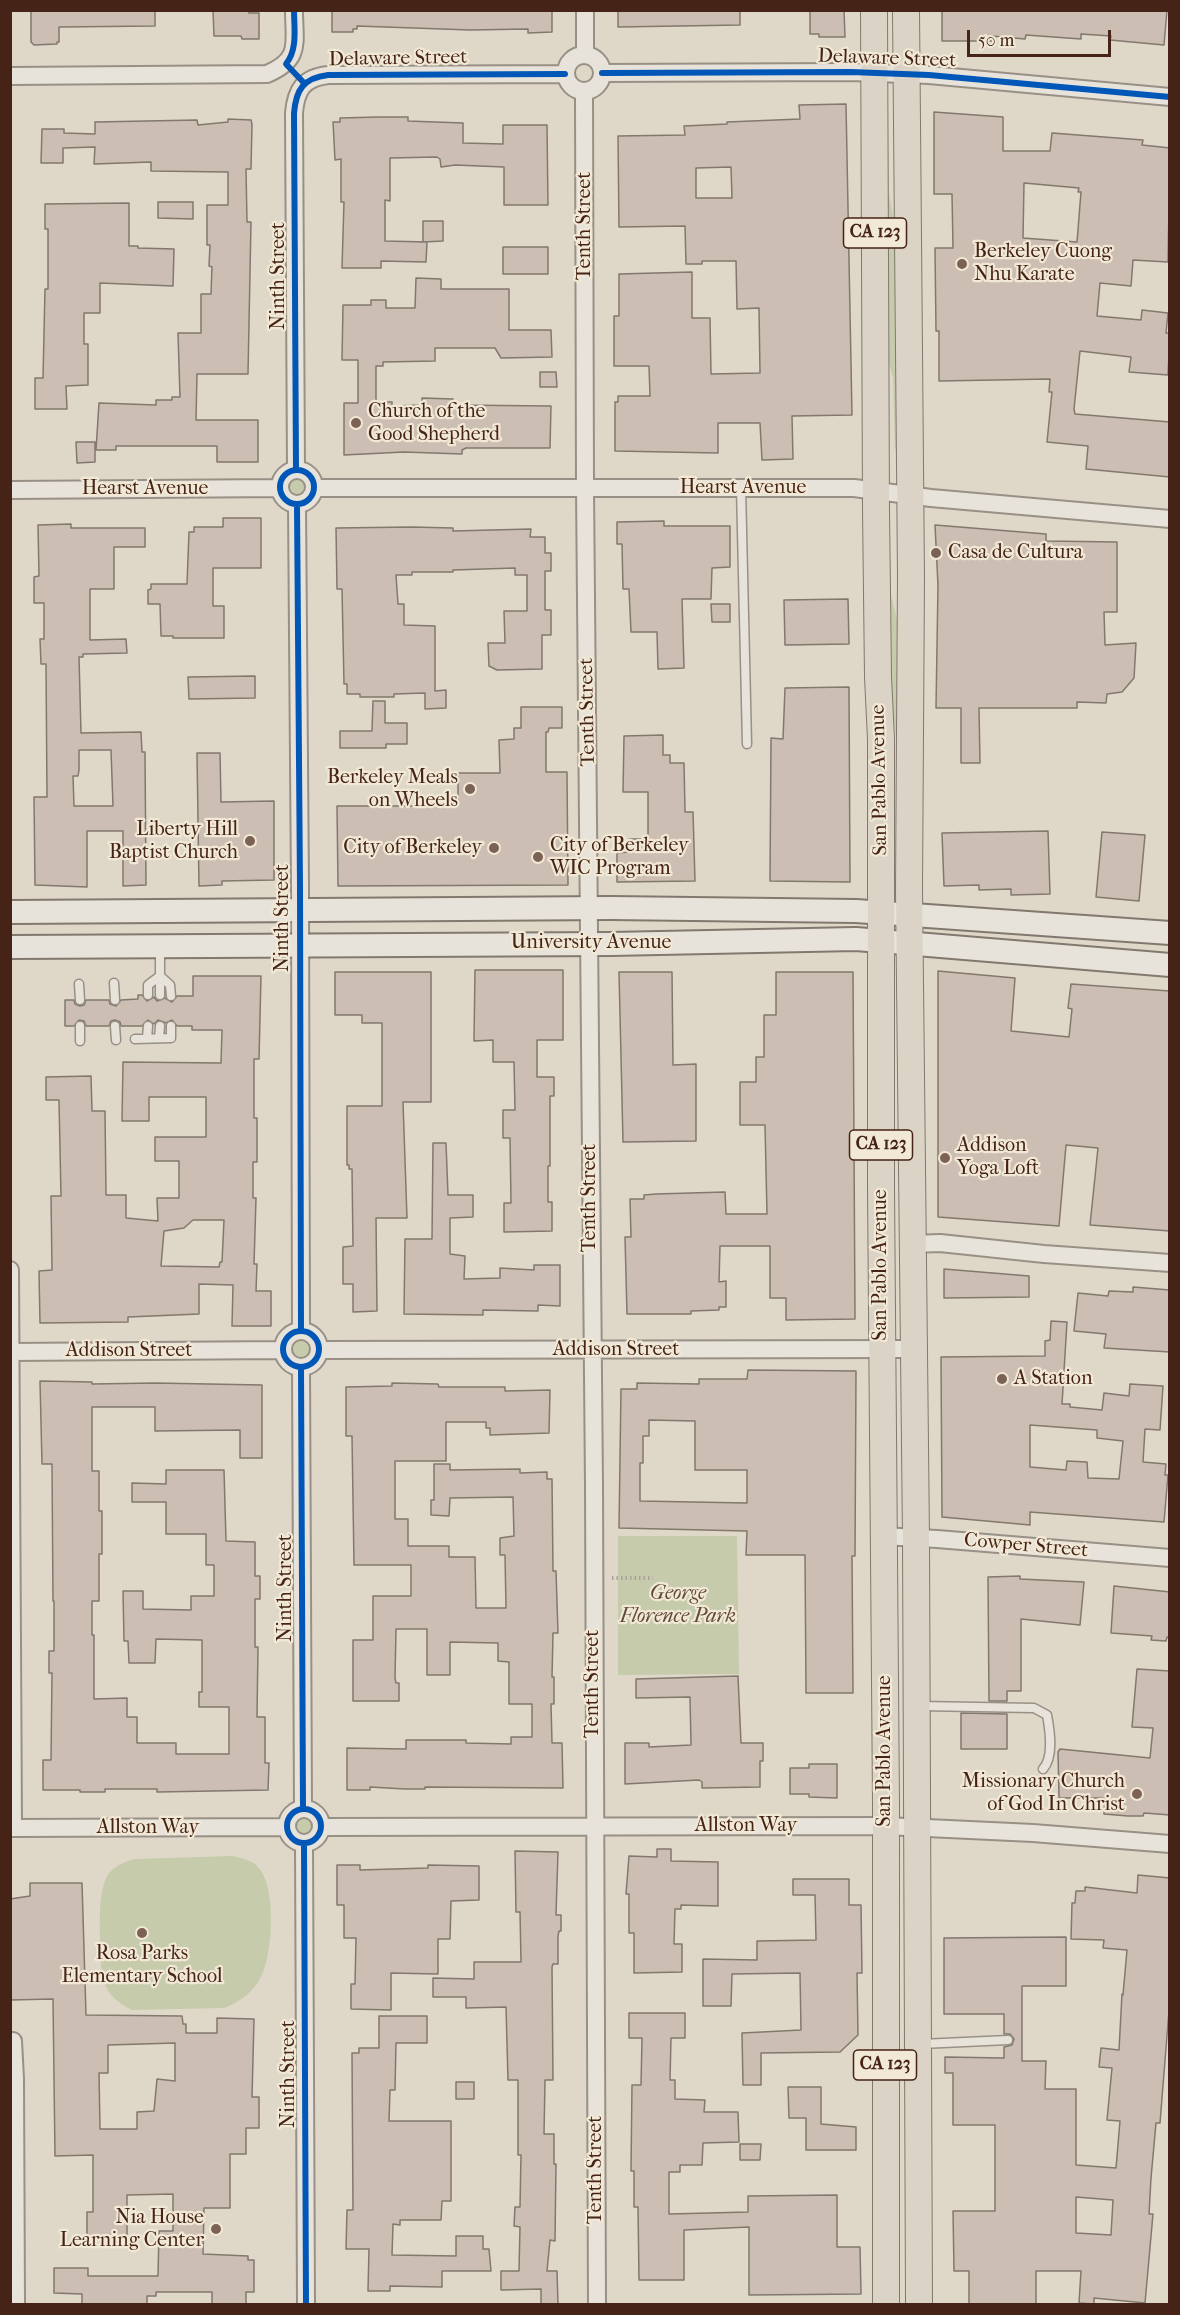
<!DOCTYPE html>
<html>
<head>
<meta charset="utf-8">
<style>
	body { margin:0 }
	#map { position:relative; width:1180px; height:2315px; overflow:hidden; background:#dfd8c8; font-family:"IM FELL French Canon",serif }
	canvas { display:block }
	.frame { position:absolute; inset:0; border:12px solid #452316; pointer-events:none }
	.scale { position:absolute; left:967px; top:30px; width:144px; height:27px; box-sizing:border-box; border:3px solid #452316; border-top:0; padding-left:8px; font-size:18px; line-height:21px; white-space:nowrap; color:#452316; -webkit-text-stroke:4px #f1e8d5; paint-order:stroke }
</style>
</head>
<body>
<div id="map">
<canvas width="1180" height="2315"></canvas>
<div class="frame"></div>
<div class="scale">50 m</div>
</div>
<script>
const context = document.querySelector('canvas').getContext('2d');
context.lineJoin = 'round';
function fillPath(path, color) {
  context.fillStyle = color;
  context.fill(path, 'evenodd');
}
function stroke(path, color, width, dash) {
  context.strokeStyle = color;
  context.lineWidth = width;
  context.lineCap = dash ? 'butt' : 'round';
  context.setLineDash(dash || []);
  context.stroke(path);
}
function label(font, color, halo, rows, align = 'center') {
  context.font = font + ' "IM FELL French Canon",serif';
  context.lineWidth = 4.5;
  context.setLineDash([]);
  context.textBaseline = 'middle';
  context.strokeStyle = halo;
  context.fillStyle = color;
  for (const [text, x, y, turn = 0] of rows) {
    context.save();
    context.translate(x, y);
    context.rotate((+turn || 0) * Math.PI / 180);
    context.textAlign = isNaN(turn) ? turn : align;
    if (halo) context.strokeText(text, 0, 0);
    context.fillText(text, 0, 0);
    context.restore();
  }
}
fillPath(new Path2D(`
	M885,116H888L889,193L895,226L897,448L895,449L893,377L887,358Z
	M285 487a12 12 0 1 1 24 0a12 12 0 1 1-24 0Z
	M887,532H890L891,595L900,631L897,877L896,738L890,690Z
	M289 1349a12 12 0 1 1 24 0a12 12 0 1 1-24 0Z
	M618,1536H737L739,1674L618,1675Z
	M292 1826a12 12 0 1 1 24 0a12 12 0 1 1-24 0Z
	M233,1856C241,1858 252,1860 258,1867C277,1886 273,1957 260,1979C252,1993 238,2003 224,2008L132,2010C111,1999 103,1989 101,1965C101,1943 95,1889 110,1872C117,1865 126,1861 135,1859Z`), '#c6cbac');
const building = new Path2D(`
	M31,10H155V26L59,27V42H57V44L34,45L31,42Z
	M213,10H249V13H259V39H242L241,36H214Z
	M332,10H552V32L528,33V29L470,30L357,26V29H353V32H332Z
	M618,10H740V25L618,27Z
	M810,10H844L845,37H819V34H810Z
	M942,10H1167L1164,45L1110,40L1111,36L1081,34V39L1026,35L1025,39L991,36L992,41H942Z
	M846,104L852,415L792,416L793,459L762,460L760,423H718V453L615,451V402H618V396H650L649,366H614V316H619V274L692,272V318H710L711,374L760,373L759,308L737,309L736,261H702V264H686L685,226L619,227L618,136L685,135L684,126L727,124V122L800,119L799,105ZM731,167L732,198H696V168Z
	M934,112L1003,117V151H1050L1052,133L1143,140L1142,145L1170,148L1168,262L1133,260L1131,286L1100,283L1097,316L1141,320L1142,310L1168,313L1166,333H1170L1168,375L1129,372L1131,357L1080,351L1074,409L1075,414L1170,422V477L1086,469L1088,446L1047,442L1052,392H1049L1050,379L939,381V331H936L935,248H953L952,194H934ZM1024,183L1079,188L1078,192H1081L1077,242L1023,238Z
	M378,117H408V121L463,123V143L503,144V125H547L548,205H504V167L455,165L441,167L440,159L437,157L390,158V201L385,200V241L427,242L426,262L381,261V268H342L344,202H341V159L335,160L333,122H340V118Z
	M228,119L251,120L252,124L251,169H246L247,222H251L248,374H197L196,420H258V462H217V446H116V450H96L99,403L156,405V400H172V397H180L178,333H201V294H211L212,267L209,266L210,245H207V205H228V172L151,171V162L94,164L95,147L63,148V163H41L42,129H64V133L95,134V122L197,120L198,125L228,122Z
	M158,202H193V219L158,218Z
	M129,203V246H138V248L174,249L173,286L100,283V313H84V344H88V385L66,386L67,409H35V378H43L45,289H48V229H45V204Z
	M423,221H443V241L423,242Z
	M503,247H548V274H503Z
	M416,278L441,279V289H509V330H551L552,357L501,358L495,348H435V361L383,362V366H376V402H392V406L422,405V398L453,399V405L551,406L550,448H466L462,450V454L404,452L344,455V403H358V360H342L343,305H371V300H386V308H415Z
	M540,372H556L557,387H540Z
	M76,442H95V462L77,463Z
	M223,518H261V568H213V606H224V638H173V636H161L160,604H148V590L151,589V584H187L189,532H194V527H223Z
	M664,521V526H730V567L712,568L711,599H682L684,668L658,669L657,632H631L629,589H623L622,544H617V522Z
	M71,524V528H145V547H114V589H90V640L126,639L127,653L83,654V657H79L81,733L141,732L142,752H145L146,885L123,886V831H87V887L35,885L34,797H47L46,664H41L40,639H44V603H34V577L39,576L38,525ZM79,750H111L113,806H74L73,776H78L79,770Z
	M935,525L1046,534V541L1117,542V612H1104L1105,645L1136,643L1134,678L1122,692L1107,694L1106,703L1077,702V708H979L980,763H961V708H936L938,585Z
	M412,527L453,528V531L531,529L530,537H545V553H551V571H545V610H551V635H542V669L497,670L489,666L488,643H505L504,611H527V575H515V568L453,570V572H412V575H396L398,604H404V625L435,626V691L446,690V708L425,709V693L394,694V697H360V694H347V684H344L342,589H337L336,528Z
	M848,599L849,644L785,645L784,600Z
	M711,604H730V622H712Z
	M255,676V698L189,699L188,677Z
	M849,687L850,882L770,881L771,738L783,739L785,688Z
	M373,701H385V723H407V744H386V748H340V731H372Z
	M521,707H562V728H549L548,732H546V772H567L568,885L338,886L337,806H423V801H458V773H500L499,740L514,739V728H521Z
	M663,735V755H670V763H684L685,812H693L695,881L617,882V853L629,852V839H648V792H623L624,736Z
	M197,753H220L221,802L274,801V880L222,881V885L199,886Z
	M1048,831L1050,894L1011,895V889L979,890V885L944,886L942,833Z
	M1102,832L1145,835L1139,901L1096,897Z
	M475,970H563V1040H537V1077H554V1096H550V1166H548V1202H552V1231L504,1232V1203H511L510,1138H503V1110H515L514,1062H493V1040L474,1041Z
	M938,971L1015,978L1011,1031L1069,1037L1072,1009L1068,1008L1071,984L1170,991V1231L1090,1225L1098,1148L1066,1145L1059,1226L938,1217Z
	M335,972H431V1102H403L407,1218H376L377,1311L353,1312V1284H343V1247L353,1246L352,1169H349V1165H347V1106H382V1023H362V1015H335Z
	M619,972H672L673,1065L696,1064V1141L623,1142Z
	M776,972H853L855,1319L786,1320V1298H770V1246H720L719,1282L726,1281V1307H719V1310L691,1311V1314H627L625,1237H631L630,1199H644V1195L656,1194L725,1192L726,1214H767L765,1125H740V1082H756V1057H764V1015H776Z
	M193,976H261L259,1059H254V1118H257V1162H253V1198H256L254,1264H257L256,1291H271V1326H232L233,1285L199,1284V1314L128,1317V1322L40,1323L39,1271L52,1270L51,1196H61L59,1100H46V1077L91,1076L92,1111H105L106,1195H126V1218L158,1221L157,1198H179V1161H155V1137H206V1097H149V1121H122L123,1062L221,1063L222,1030H192V1026H177L172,1020L166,1023L158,1020L154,1024L148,1020L142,1026H121L120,1022L115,1020L111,1021L109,1026H86L84,1021L79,1020L74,1026H65V1000H74L75,1004L80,1006L84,1005L86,1000H109L110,1004L116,1006L121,1000L138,999V995H142L147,1001L154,997L157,1001L165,998L172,1002L177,996H193ZM193,1220H224L222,1262H220L219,1267L161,1266L164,1231L184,1228Z
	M433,1143H446L448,1195H473V1217L450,1218V1254L465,1256L464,1279L500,1278V1268L534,1270V1265H560V1306L538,1305V1311L483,1310V1315L404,1314L405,1239H432Z
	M944,1269L1029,1276V1297L944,1298Z
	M1133,1287L1170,1290V1352L1104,1348L1106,1334L1074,1331L1078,1293L1108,1296L1109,1291L1133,1292Z
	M1051,1321L1067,1322L1062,1404H1070V1407L1102,1410L1104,1393L1129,1396L1130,1384L1163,1386L1160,1430L1145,1429L1143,1462L1166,1464L1165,1475H1168L1164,1522L1030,1512V1525L942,1517L941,1357L1045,1356V1341L1050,1340ZM1030,1425L1097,1430V1438L1123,1441L1119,1479L1088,1478L1087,1462L1067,1461L1066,1470L1030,1467Z
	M748,1370L856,1371L855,1556H852L853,1693H806L805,1555H746L747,1531L619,1528L621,1389H637V1383L699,1384V1379H747ZM649,1420L695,1421V1470H747V1503L640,1501V1463H643V1436H649Z
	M40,1381L92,1382V1384L155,1383L262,1385V1458H240V1430L155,1431V1407H92V1471H99V1511H102V1554H99V1601H92V1635H94V1699L127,1698V1717H137V1743H176V1754H229V1707H199V1692H202V1640L156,1639L155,1663H129L128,1641H124L123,1591H143V1609L191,1610V1596H214V1565H206V1534H166V1502H132V1483L166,1484V1470H224L226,1541L255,1542V1576H260V1599H255V1647H258L257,1717H265V1763H269L268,1790L157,1792V1789H105V1792H80V1790H43V1760H51L52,1673H49V1651H54V1601H53L52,1464H42Z
	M392,1383L438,1384L439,1387H505V1391L550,1390L549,1433L490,1435V1428H486V1422H446V1461H395V1519H408V1546H449V1557H475L476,1608H506L505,1555H500V1538L514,1536L513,1497L450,1498L449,1516L431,1515V1500H434V1464H450V1470L520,1469V1473L547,1472V1479H552L553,1571H556L558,1633H553L552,1677H554V1704H551L552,1743H562L563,1788L425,1787V1789H405L370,1787V1790H347V1748L406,1749V1740H466V1743L511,1744V1737H532V1704H509V1662L498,1661V1643L450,1642V1675H427V1629H396L395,1678L396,1683H399V1701H353V1640H373V1596H411V1565H354L352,1436H346V1387L392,1386Z
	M1020,1576V1579L1084,1582L1080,1625L1021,1619V1691H1007V1701H989L988,1577Z
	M1114,1586L1170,1592V1638L1167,1637L1166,1641L1151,1640L1152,1636L1111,1633Z
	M1137,1669L1170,1671V1815L1144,1813L1143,1816H1128L1104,1814L1105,1798H1059L1058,1752L1060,1749L1150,1758L1153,1728L1132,1727Z
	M738,1676L741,1743H763V1761H760V1787L702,1788V1782L699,1780L625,1784V1743H649V1747L691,1745L690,1697L636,1698V1679Z
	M961,1713L1007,1714V1749H961Z
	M809,1764H837V1798L809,1797V1794H790V1768H809Z
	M657,1849H671V1861L718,1862V1906L681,1905V1909H675L674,1944H682V1972L634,1973V1933H629V1894H626L629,1856L657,1857Z
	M515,1851L558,1852L556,1915H561V1931H559L558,1936V1964H553L552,1967L553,2080H545L544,2134H554V2164H556L555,2241L550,2240L547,2271H557L558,2304H541V2289L501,2290V2271H519L520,2227L514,2226L515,2207H520L521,2155H518V2080H508L506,2007L466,2008V1997H433V1978L474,1979V1962H521L520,1912H516Z
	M337,1865H360V1870L428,1868V1865L479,1866V1900L451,1901L450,1939H438V1974L391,1973V2010L351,2009V1984H355L356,1938H344V1905H337Z
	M1138,1875L1170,1878V1998L1160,2123H1156L1151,2178L1149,2214H1153L1145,2303L1094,2298V2304L1079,2303L1081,2271H1036V2304H969V2271H954L953,2211H995V2125H953V2073H945V2057L1004,2058V2047L1012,2045L1014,2039L1010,2034H1004V2014H944V1938L1066,1937V1986H1022V2061H1046L1045,2089H1076V2165L1116,2168L1120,2121L1107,2120L1112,2068L1099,2067L1101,2048L1119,2050L1122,1994L1123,1995L1127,1950L1103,1948L1104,1940L1071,1939L1072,1903H1075L1076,1891H1085V1887L1137,1893ZM1076,2197L1113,2200L1111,2235L1076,2233Z
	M793,1879H849V1905H861L862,1973H857L858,2035L840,2052L761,2053V2085H743L742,2033L801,2030L800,1973L732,1974L731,2006H703V1959L757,1960V1941L816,1940L815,1895H793Z
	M30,1883H82L86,2015L182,2016L183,2024H186V2033H217V2018L254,2019L252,2097H259V2128H246V2154H230V2208H204L203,2254L248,2256V2260H254V2292H246V2304H212V2292H156V2296H147V2304H82V2294L54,2293V2268H88V2276H158L159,2231H173V2194L127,2195V2239L87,2240V2212H93V2155L55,2156L53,1999L10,2000V1899L30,1896ZM175,2043V2081L157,2079L154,2111L137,2112V2129H100L99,2073H108V2045Z
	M629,2013H685V2038H671L670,2080H675V2099L705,2100L704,2112H738L739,2142L703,2143L702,2165H680V2172H669V2214L748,2212V2196L837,2195V2247H860L861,2294L749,2295V2227L684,2230V2280H639L638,2207H634V2171H631L632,2085H641L642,2038H629Z
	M379,2016H427V2043H396L395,2090H390L389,2121H451V2201H442L441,2220H400V2225L393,2224L392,2255L456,2256V2236H483V2249H489L491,2271H442V2287L390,2286V2291H368L369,2249H346L347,2210H353L352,2053H359V2048H379Z
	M456,2082H474V2099H456Z
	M788,2087H821V2124L856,2127V2150H806V2118H789Z
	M740,2144H761L760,2160H740Z`);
fillPath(building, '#cdbeb3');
stroke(building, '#82786e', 1.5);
const service = new Path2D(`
	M741,488L747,744
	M114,983L115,1000
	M79,984L80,1000
	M148,995V985L160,976L170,985L171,996
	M160,995V948
	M80,1026V1041
	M115,1026L116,1040
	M147,1038L148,1026
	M159,1038L160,1026
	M135,1039L171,1038V1026
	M920,1706L1034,1708L1047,1715C1050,1731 1054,1757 1043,1769
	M921,2044L1008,2040`);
const minor = new Path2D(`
	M585,10V55
	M566 73a18 18 0 1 1 36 0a18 18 0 1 1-36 0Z
	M602,73L851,72L929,75L1170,97
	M10,76L267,74C302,59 294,43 294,10
	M584,91L585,488L594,1485L597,2304
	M280 487a17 17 0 1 1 34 0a17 17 0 1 1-34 0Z
	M296,470L294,113C296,90 303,78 328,75L565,74
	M314,488H854L931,498L1170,519
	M10,490L279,488
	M297,505L300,888L301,1331
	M913,1244L940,1243L1044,1254L1170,1263
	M10,1270L13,1828
	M283 1349a18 18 0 1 1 36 0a18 18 0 1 1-36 0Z
	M319,1350L913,1349
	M10,1352L283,1350
	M301,1367L303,1809
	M882,1536L937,1539L1170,1558
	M287 1826a17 17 0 1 1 34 0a17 17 0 1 1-34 0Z
	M321,1827L885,1826L1033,1833L1170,1844
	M10,1828L286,1827
	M304,1844L306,2304
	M13,2041L15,2079L16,2304`);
const secondary = new Path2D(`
	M10,912L611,908L856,911L1170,933
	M10,947L611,944L856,939L1170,965`);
const primary = new Path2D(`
	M874,10L876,510L878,677L881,739V1188L886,1803V2304
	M906,10L911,577L909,890L916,1538L919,2304`);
stroke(service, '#999085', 11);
stroke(minor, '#999085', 20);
stroke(secondary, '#82786e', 26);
stroke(primary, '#82786e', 28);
stroke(new Path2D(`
	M612,1578H653`), '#aaa39c', 4, [1.5, 3]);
stroke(service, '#e7e3db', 8);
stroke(minor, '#e7e3db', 16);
stroke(secondary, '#e7e3db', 22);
stroke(primary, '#dad3c6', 26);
stroke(new Path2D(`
	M294,10C294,28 298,49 286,64L305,84
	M602,73L851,72L929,75L1170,97
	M280 487a17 17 0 1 1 34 0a17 17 0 1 1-34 0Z
	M296,470L294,113C296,90 303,78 328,75L565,74
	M297,505L300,888L301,1331
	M283 1349a18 18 0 1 1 36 0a18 18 0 1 1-36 0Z
	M301,1367L303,1809
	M287 1826a17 17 0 1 1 34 0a17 17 0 1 1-34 0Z
	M304,1844L306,2304`), '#0057b8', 6);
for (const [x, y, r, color] of [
	[962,264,6,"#7b6254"],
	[356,423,6,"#7b6254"],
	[936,553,6,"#7b6254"],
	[470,789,6,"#7b6254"],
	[250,841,6,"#7b6254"],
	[494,848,6,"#7b6254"],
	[538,857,6,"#7b6254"],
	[945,1158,6,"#7b6254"],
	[1002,1379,6,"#7b6254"],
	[1137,1794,6,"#7b6254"],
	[142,1933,6,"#7b6254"],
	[216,2229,6,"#7b6254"]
]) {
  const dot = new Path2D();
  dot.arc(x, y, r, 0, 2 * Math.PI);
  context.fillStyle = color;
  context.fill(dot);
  stroke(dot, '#f1e8d5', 2);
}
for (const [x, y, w] of [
	[875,233,63],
	[881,1145,63],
	[885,2065,63]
]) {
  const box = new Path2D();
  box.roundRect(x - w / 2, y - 15, w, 30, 4.5);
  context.fillStyle = '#f1e8d5';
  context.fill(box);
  stroke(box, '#452316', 1.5);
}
label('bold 18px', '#452316', null, [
	["CA 123",875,233],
	["CA 123",881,1145],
	["CA 123",885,2065]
]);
label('20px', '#452316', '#f1e8d5', [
	["Delaware Street",398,59,-1],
	["Delaware Street",887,59,2],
	["Tenth Street",585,226,-90],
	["Ninth Street",279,276,-90],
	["Hearst Avenue",743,488],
	["Hearst Avenue",145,489],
	["Tenth Street",588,712,-91],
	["San Pablo Avenue",880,780,-91],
	["Ninth Street",283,918,-90],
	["University Avenue",591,943],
	["Tenth Street",590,1198,-90],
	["San Pablo Avenue",881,1265,-90],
	["Addison Street",616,1350],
	["Addison Street",129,1351],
	["Cowper Street",1026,1546,5],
	["Ninth Street",286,1588,-90],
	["Tenth Street",593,1684,-90],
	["San Pablo Avenue",885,1751,-90],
	["Allston Way",746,1826],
	["Allston Way",148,1828],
	["Ninth Street",289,2074,-90],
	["Tenth Street",596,2170,-90]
]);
label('20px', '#452316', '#f1e8d5', [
	["Berkeley Cuong",974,252],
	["Nhu Karate",974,275],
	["Church of the",368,412],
	["Good Shepherd",368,435],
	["Casa de Cultura",948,553],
	["Berkeley Meals",458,778,"right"],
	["on Wheels",458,801,"right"],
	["Liberty Hill",238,830,"right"],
	["Baptist Church",238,853,"right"],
	["City of Berkeley",550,846],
	["WIC Program",550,869],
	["City of Berkeley",482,848,"right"],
	["Addison",957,1146],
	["Yoga Loft",957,1169],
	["A Station",1014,1379],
	["Missionary Church",1125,1782,"right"],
	["of God In Christ",1125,1805,"right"],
	["Rosa Parks",142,1954,"center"],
	["Elementary School",142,1977,"center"],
	["Nia House",204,2218,"right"],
	["Learning Center",204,2241,"right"]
], 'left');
label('italic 20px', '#604a36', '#f1e8d5', [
	["George",678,1594],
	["Florence Park",678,1617]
]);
</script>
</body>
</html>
